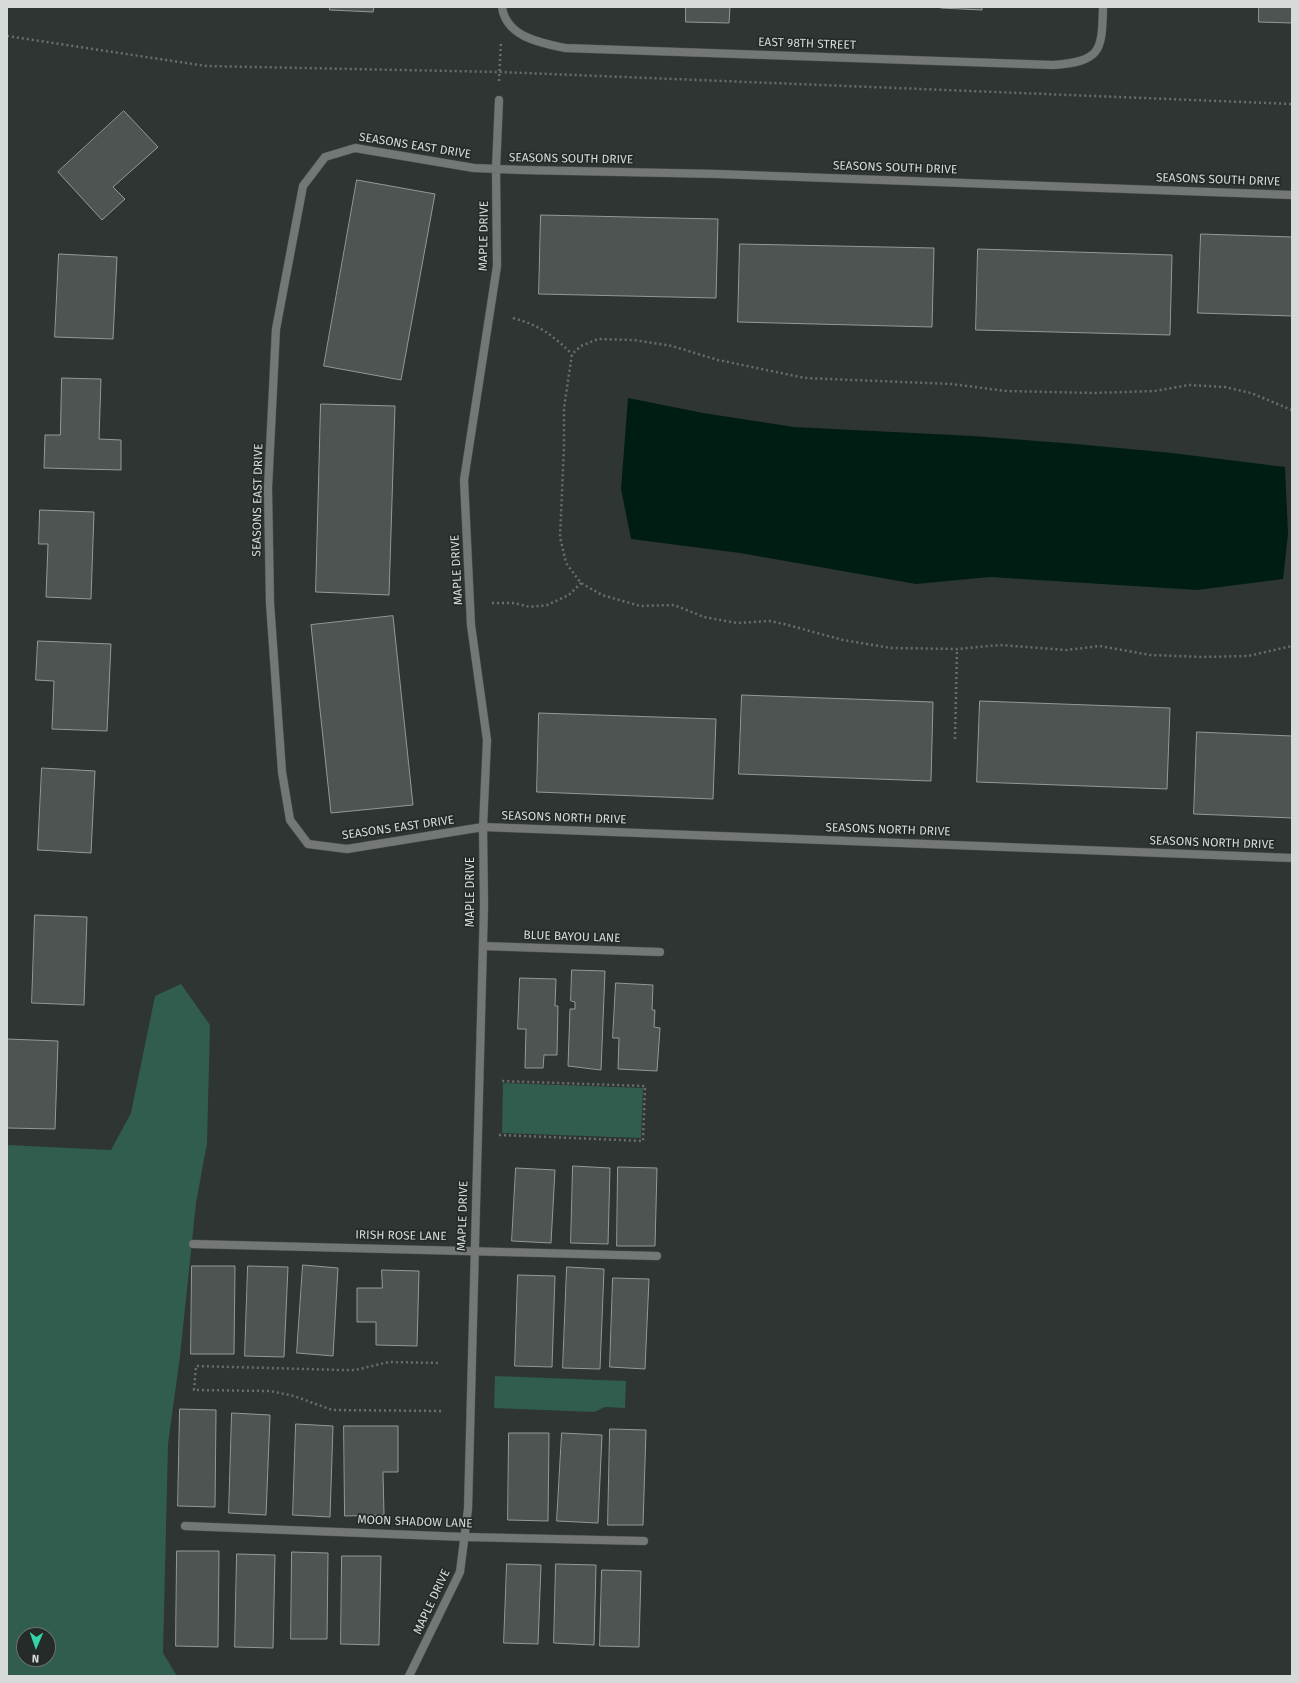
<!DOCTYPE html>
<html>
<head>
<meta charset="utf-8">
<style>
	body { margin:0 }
	#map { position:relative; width:1299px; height:1683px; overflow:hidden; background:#2f3533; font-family:"Fira Sans",sans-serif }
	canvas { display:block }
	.frame { position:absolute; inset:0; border:8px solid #d6dad9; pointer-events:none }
	.north { position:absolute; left:16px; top:1627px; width:40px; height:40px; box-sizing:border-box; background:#252b29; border:1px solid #6c716f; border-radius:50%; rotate:182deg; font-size:11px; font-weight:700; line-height:16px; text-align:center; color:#d6dad9 }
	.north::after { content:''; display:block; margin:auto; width:14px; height:18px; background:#34d4a8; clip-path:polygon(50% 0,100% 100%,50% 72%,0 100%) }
</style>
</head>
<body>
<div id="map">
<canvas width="1299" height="1683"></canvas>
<div class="frame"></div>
<div class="north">N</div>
</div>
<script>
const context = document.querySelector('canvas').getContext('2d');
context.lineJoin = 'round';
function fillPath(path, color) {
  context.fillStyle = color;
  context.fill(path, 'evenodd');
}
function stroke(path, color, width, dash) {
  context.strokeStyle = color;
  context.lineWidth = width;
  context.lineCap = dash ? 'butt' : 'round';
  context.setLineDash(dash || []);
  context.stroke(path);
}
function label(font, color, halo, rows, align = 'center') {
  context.font = font + ' "Fira Sans",sans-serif';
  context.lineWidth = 3.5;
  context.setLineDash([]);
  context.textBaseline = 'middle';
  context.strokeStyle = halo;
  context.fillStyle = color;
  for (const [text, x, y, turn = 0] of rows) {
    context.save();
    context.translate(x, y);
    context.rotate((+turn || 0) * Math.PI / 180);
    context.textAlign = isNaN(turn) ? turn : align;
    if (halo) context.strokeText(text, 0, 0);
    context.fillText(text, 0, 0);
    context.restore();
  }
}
fillPath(new Path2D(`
	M181,984L210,1025L207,1143L196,1203L180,1356L168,1444L163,1653L177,1676H7V1145L111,1150L131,1113L155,996ZM24,1635H48V1659H24Z
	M503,1083L643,1088L641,1138L502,1133Z
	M495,1376L626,1381L625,1408L605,1407L594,1412L494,1408Z`), '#315d4e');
fillPath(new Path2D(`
	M628,398L703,413L794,427L973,436L1076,444L1172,453L1285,467L1288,534L1283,579L1197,590L990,577L916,584L740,553L631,539L621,489Z`), '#001d14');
const building = new Path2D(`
	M330,7H374L373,12L330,10Z
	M686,7H730L729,23L686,22Z
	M941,7H982V10L941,8Z
	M1259,7H1292V23L1259,22Z
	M124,111L158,147L113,187L125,199L102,220L58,172Z
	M357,180L435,194L401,380L324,366Z
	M541,215L718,219L716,298L539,294Z
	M1201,234L1292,237V316L1198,313Z
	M740,244L934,248L932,327L738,322Z
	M978,249L1172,255L1170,335L976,330Z
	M59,254L117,257L113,339L55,337Z
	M62,378L101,379L99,439L121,440V470L44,468L45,435H60Z
	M321,404L395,406L389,595L316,592Z
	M40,510L94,512L91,599L46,597L48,544H39Z
	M393,616L413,805L331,813L311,625Z
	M38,641L111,644L107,731L52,729L54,681L36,680Z
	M742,695L933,702L931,781L739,774Z
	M980,701L1170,708L1167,789L977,782Z
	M539,713L716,719L713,799L537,792Z
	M1197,732L1292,736V818L1194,814Z
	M42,768L95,771L91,853L38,850Z
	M35,915L87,917L84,1005L32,1003Z
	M572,970L605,971L601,1070L568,1066L570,1009H575V1002L571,1001Z
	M520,978L556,979L555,1006H558L557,1055H544L543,1068H525L526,1029H518Z
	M616,983L653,985L652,1010H655L654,1027L660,1028L657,1071L618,1069L619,1038H613Z
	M7,1039L58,1041L55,1129L7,1128Z
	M573,1166L610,1168L608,1244L571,1243Z
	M618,1167L657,1168L655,1246H617Z
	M516,1168L555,1170L551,1243L512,1241Z
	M303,1265L338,1268L333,1356L297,1353Z
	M192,1266H235L234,1354H191Z
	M248,1266L288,1267L284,1357L245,1356Z
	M567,1267L604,1269L600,1369L563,1368Z
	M382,1270L419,1271L417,1346L376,1345V1322H357V1288H382Z
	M518,1275L555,1276L552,1367L515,1366Z
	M613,1278L649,1279L645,1369L610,1367Z
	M180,1409L216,1410L215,1507L178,1506Z
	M232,1413L270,1415L266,1515L229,1513Z
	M296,1424L333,1426L330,1517L293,1515Z
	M344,1426H398V1472H383L384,1515L345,1516Z
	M610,1429L646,1430L643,1525H608Z
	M509,1433H549L548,1521L508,1520Z
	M562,1433L602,1435L598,1523L557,1521Z
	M177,1551H219L218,1647L176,1646Z
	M292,1552L328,1553L327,1639H291Z
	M237,1554L275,1555L273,1648L235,1647Z
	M342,1556H381L379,1645L341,1644Z
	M507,1564L541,1565L538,1644L504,1643Z
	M556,1564L596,1565L594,1645L554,1643Z
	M602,1570L641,1571L639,1647L600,1646Z`);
fillPath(building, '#4e5451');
stroke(building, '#929a97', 1);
const service = new Path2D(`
	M483,946L660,952
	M193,1244L657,1256
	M185,1526L465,1537L644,1541`);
const minor = new Path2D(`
	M502,7C506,37 541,43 565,48L1053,65C1101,61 1102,52 1103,7
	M1292,195L718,174L522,170L474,168L355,148L325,157L303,186L276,329L268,488L270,603L282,772L290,820L308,844L347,849L483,827L1292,858
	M409,1676L460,1572L468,1509L484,905L483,827L487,740L471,625L464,480L497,266L496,169L499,100`);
stroke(service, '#4d5351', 9);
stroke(minor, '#4d5351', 9);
stroke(new Path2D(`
	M7,36L206,66L500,72L1292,104
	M499,81L501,42
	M513,318C541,326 551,334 572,354
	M1292,410L1251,393L1225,387L1189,385L1155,391L1093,393L1006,391L952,384L805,378L718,360L672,346L634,340L598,339L581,346L572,354L564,408V447L560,537L566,563L581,583L602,595L640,606L674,605L704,617L737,623L770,621L784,624L843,640L891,648L957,649L1000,645L1067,650L1100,646L1150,655L1203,657L1248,656L1292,646
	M492,603H514L530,607L547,605L569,595L581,583
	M955,739L957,649
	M499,1135L643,1141L645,1086L501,1081
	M441,1411L332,1410L294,1396L270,1391L194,1390L196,1366L341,1370H355L389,1362L441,1363`), '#696f6d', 2.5, [2, 3]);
stroke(service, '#737775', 8);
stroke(minor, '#737775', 8);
label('12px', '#d6dad9', '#252b29', [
	["EAST 98TH STREET",807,44,2],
	["SEASONS EAST DRIVE",415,146,9],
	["SEASONS SOUTH DRIVE",571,159,1],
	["SEASONS SOUTH DRIVE",895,168,2],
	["SEASONS SOUTH DRIVE",1218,180,2],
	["MAPLE DRIVE",484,236,-89],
	["SEASONS EAST DRIVE",258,500,-89],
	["MAPLE DRIVE",457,570,-93],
	["SEASONS NORTH DRIVE",564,818,2],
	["SEASONS EAST DRIVE",398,828,-8],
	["SEASONS NORTH DRIVE",888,830,2],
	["SEASONS NORTH DRIVE",1212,843,2],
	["MAPLE DRIVE",471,892,-90],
	["BLUE BAYOU LANE",572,937,2],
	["MAPLE DRIVE",463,1216,-88],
	["IRISH ROSE LANE",401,1236,1],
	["MOON SHADOW LANE",415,1522,2],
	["MAPLE DRIVE",432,1602,-65]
]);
</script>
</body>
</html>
